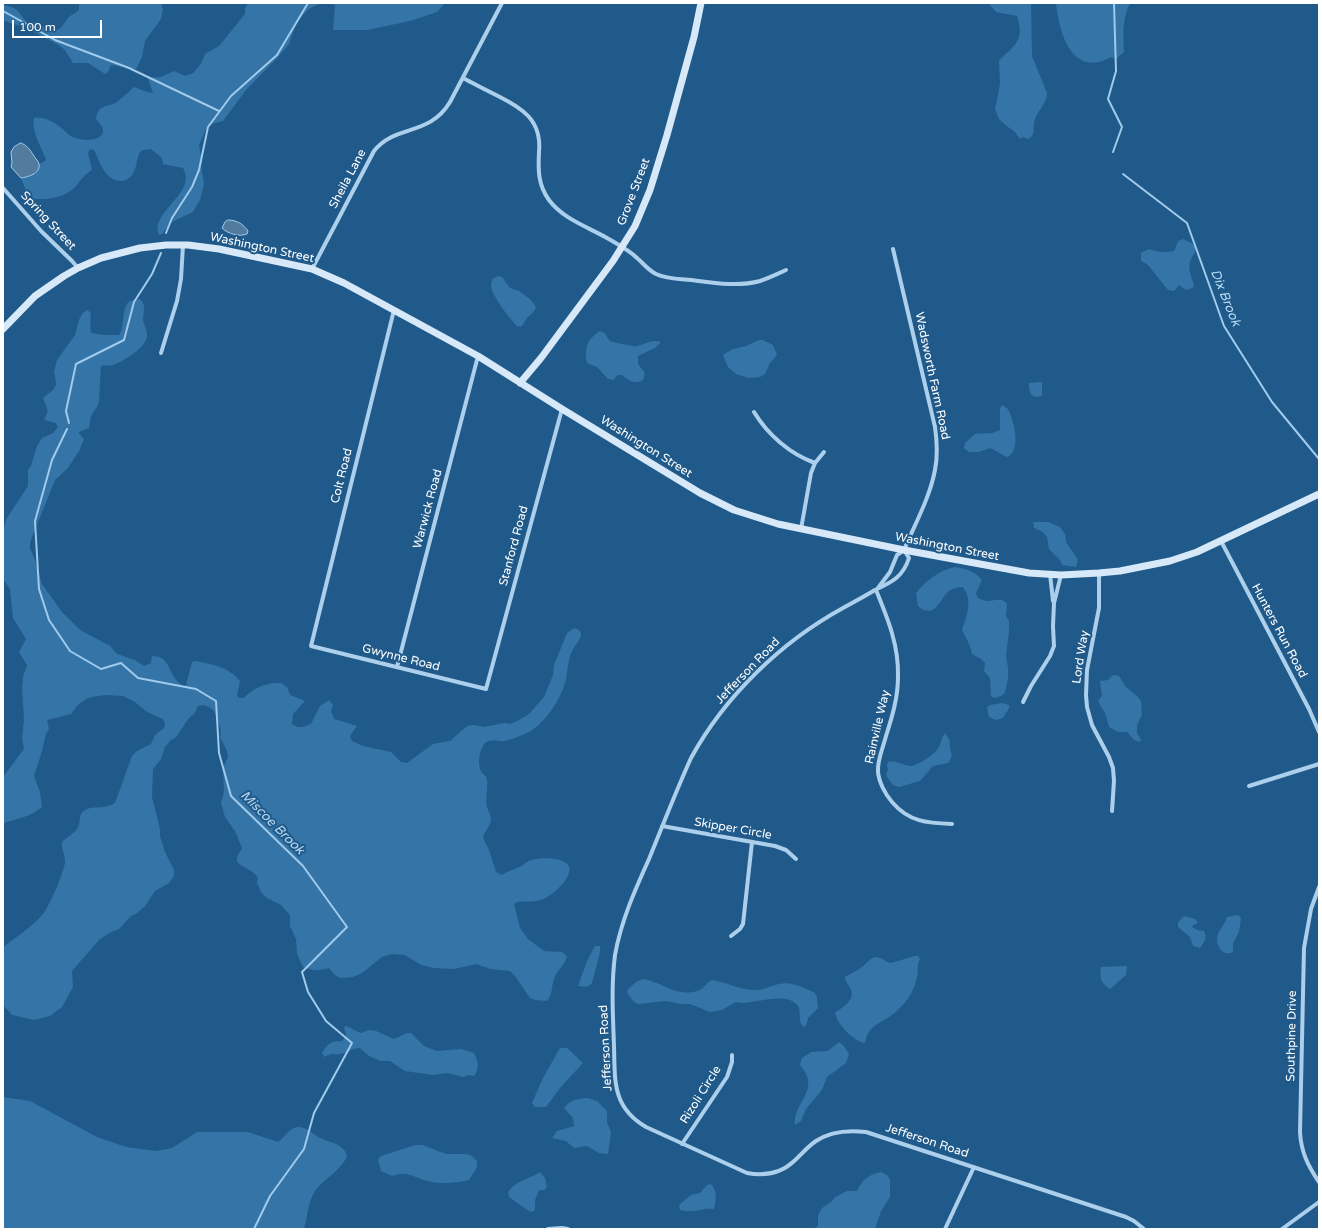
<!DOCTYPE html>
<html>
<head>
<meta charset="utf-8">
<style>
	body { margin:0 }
	#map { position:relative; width:1322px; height:1232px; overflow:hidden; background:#205a8a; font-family:"Varela Round",sans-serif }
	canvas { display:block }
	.frame { position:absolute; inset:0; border:4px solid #fff; pointer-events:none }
	.scale { position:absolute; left:12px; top:20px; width:90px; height:18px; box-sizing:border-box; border:2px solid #fff; border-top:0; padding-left:5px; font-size:12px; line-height:14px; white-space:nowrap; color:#fff; -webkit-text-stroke:3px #205a8a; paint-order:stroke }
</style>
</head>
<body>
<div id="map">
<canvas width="1322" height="1232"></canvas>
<div class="frame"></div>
<div class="scale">100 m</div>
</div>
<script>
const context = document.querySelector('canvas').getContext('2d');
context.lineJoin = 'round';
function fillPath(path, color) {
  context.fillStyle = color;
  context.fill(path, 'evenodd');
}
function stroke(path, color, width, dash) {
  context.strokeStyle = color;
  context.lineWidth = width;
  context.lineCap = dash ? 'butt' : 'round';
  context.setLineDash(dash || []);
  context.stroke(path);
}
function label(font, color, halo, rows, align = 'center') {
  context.font = font + ' "Varela Round",sans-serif';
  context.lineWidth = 4;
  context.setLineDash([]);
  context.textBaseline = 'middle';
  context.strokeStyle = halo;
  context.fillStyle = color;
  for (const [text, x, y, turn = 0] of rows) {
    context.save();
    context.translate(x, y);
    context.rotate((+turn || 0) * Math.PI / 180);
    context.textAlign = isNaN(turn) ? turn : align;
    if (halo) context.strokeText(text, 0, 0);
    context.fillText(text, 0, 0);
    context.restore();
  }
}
fillPath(new Path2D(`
	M79,3H161L163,9L161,19L145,41L142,57L136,69L111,65L108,72L105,74L88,63H73L65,50L57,44L26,28L13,24L3,20V5C20,8 17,12 28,23L37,22C45,28 55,37 63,25C65,23 66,20 69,17C72,14 76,13 79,10Z
	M248,3H321L309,9L302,16L296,24L289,44L280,55L246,90L223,121L212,124L206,129L199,145L202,162L201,166L204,184L200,200L193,212L172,222L162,234L159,235C149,212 198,193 183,168L163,164L162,158L151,149L143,150L140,152C136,159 137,169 132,175C130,178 125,181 121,181C105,181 100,162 94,150L90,149L88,153L92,170C84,174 80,182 74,188C64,198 43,201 29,198L21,178C30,177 38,174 39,164L45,161L46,159C41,147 31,130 34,118C42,116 54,122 60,127C66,131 68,136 75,138C82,141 105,142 103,129C102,125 98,122 96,119C98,104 107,108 117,102C123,97 129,92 134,87L147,92L153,93L148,78L161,77L174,71L185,76L193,73L201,64L205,54L219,46L245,14V8Z
	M323,3H445L437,12L410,21L367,30H333L335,5Z
	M988,3H1031L1032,56L1047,93C1047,104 1036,112 1034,122C1033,130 1036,135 1028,139L1023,137L1020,139L1014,131L1008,127L999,119L995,109L1000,84L999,62C1000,58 1004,56 1007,53C1021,40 1022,34 1017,16L996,12Z
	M1056,3H1130C1122,21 1123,33 1124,52L1116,59L1111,57C1072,79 1059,33 1056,3Z
	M1183,239L1193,244L1196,248C1195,253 1193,255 1191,259C1187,266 1191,277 1194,284L1193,288L1186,290L1179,285L1174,291L1168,290L1148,265L1141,261V253L1149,249C1158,252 1165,253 1174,251L1178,241Z
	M498,276L502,277L510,288L519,291L531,300L536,307C534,313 531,314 527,318C525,320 524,324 521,327L517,326C510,319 491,295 491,285C491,283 492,281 492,279Z
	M140,299C147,306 143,312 143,320C144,325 147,330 147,335C148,347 122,362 113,365C108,367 105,364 101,366L99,401L98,405L91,416L89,428L78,432L84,439L79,451L68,468L55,480L32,537L30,543V548L35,560L42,584L62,612L80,630L110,646L117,654L135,660L144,666L151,663L152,656C167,656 168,667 174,677C176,681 180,683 183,686L186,685L192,662L195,661C212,664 229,667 240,681L237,695L239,698H244C252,688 268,682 281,683L287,687L290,695L305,701L293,714L292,724L298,727H303L311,724L320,706L329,700L333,705L331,711L334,719L357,726L350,736L352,741L363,746L391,752L401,762L407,763L433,744L450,741L467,726L474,725L484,727L504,723L510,724L519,720L529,714L544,697L553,675L554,665L563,643L567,633L574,628C588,632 578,641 573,649C568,658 568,669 566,679C562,698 547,720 531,731C523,735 513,739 505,741C497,742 488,737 483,746C479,753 477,766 482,773C485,775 486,776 487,780C488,789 485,799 487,807C488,811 491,815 491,819C491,826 484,831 483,838L489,850L496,872L502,875C508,871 515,869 522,866C524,864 526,862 529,861C537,857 565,856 569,867C573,878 551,897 541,900C534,902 525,901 517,902L514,904L520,928L528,939L544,951L562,952L567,956C566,965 556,970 554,979C551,987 553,994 547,1001L535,1000L530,998L515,976L510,971L491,969L476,964L454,969L434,968L421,965L405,955L392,954L382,957L362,973L353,977L340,978L334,974L329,968C319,971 313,971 303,967L297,954L296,939L290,926V915L281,905L267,898L261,892L257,883L258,878C253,870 245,869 237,862V857L242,848L235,831L225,817L221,803L224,792L223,768L228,757L227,751L220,737L221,730L219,724L214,711L209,707L203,705L198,706L194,714L189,718L176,737L170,741L165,747L161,759L153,769L152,797L160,829V836L165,852L174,870V876L169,883L155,891L145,906L136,914L131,916L119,929L109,933L99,940L72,971L73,987L62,1007L50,1016L34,1020L12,1015L3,1005V947C16,937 32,927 43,914C50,905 63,874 65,863C66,856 61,850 62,842C66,837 76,833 78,827C81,821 78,814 85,810C94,805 105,810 115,803L132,756L137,751L151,744L155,735L164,728L165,724L163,719L147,712L135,702L123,696L105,695L92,697L86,699L78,705L71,714L47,720L49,729L46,734L42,751L34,776L40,792L42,807C30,817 17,819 3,823V777L24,749L22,738L24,720L22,689L23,677L27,665L19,652L26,639L13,618L10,589L3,579V530L7,518L28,486V470L31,466L37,446L42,438L53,433L58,427L56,423L44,420L48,411L43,398L53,390L56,385V382L54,371L57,360L75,335L79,320L82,314L87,310L90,312C92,319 89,326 91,333L104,335H119C125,328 121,306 130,301C133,300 137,300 140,299Z
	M600,331L605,333C606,335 608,339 610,341C611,342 635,347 637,346C646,344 652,339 661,342L655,348L638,356V364L645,373L643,380C634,385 628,380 622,375H617L614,380L608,379L597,367L587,363C584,348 587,339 600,331Z
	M759,340H763L773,345L777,355L770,363L765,374L760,377L749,378L736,374L728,367L723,355L733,349L746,346Z
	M1042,382V396L1035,397C1029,394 1029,389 1029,383Z
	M1002,405C1003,405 1006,408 1007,408C1014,418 1022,452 1007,457L990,448L979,452H969L964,448L965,443L975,434L992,433L1000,430V408Z
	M1033,522H1048L1060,527L1065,534L1066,542L1078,560L1076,567L1062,565L1060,560L1049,549L1047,537L1043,532L1034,528Z
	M955,567C966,569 975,571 982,580L976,593L978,598C981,599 985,601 988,601C995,601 1001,597 1007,604L1006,616L1009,621V631L1006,656L1008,668V678L1005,693L1001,696L994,698L991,696L990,678L984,671L985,663L981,659L972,654C970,644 967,640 962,630C967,615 973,601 963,587C941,588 946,602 931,611L923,610L918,606L916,593C926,581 939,570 955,567Z
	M1113,675L1119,676L1126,687L1137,696L1141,701L1142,715L1137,725V733L1141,740L1140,742L1134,740L1127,732H1118L1109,727L1105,713L1098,701L1102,695L1100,683V681L1108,680Z
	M1002,703L1009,705V708L1003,718L996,720L989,717L987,707L990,705Z
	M945,733L950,741C948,751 956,754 948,763L933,766L920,781L899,787L893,785L887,777L886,774L888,770L887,765L888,762C896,760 902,765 910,766C917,766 932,756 937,750C941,745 941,738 945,733Z
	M1238,915L1241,918L1239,932L1233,943V952C1224,957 1216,947 1217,938C1218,930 1225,925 1227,917Z
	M1184,916L1195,919L1197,922V924L1193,925L1192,927L1197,930L1204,931C1208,938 1204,942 1200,948L1193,946L1190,937L1178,927V922Z
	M595,946H600V952L592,983L587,987L578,986L587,961Z
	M915,956H918L920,959C916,966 919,969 917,977C916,983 913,991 909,997C904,1004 897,1012 889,1017C877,1025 868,1026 865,1043C853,1041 837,1024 835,1013C843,1007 857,999 850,988C848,984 845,982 845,977C851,973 857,971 862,967C868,963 871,955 880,958C884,959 887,963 891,963Z
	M1127,966L1126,975L1110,989C1100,982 1100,979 1101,967Z
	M643,979C664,982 676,999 700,990C705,987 707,982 712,980C726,982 738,989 752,990C762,991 770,986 779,984C792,981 804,988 815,993L817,998L818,1008L808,1018L806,1026L803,1027C797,1020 802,1012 798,1006C785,989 748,1007 736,1002L722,1010L710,1012L690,1004H680L666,1001L638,1004L634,1002L628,994L627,990L636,982Z
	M345,1026C351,1027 355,1031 361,1033L369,1030L376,1031L394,1039L407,1033H411L424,1046L437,1051L461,1049L474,1053C478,1061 480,1069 474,1076L469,1075L463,1077L447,1073L433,1075L405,1071L390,1061H381L369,1056L360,1048C352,1048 347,1053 340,1054C332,1055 333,1052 324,1057L322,1053C327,1044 331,1041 342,1041L346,1036V1033L344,1029Z
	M839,1042L843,1045L849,1054L846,1063L827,1077L822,1090L806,1109L801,1121L795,1125C793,1101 822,1091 800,1065L802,1058L811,1052L828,1051Z
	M560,1048H567L583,1063L560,1088L546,1107H535L532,1103L543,1078Z
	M3,1097L30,1101L97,1137L126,1147L157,1151L172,1148L194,1134L198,1132H248L278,1142C284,1138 290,1127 298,1127C307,1127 313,1134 320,1138C328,1142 337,1142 343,1149C346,1151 346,1154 347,1157C340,1170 328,1177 318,1187C308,1198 308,1215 304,1229H3Z
	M588,1098L597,1101L607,1111V1122L611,1132L608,1154L599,1153L587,1146L574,1148L566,1141L552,1138L557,1131L574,1126L573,1118L564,1108C571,1099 577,1099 588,1098Z
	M415,1145H422L446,1154H467L472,1156L477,1161V1167L469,1180C458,1183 443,1184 432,1182C416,1179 409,1170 392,1176L381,1171L378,1159L381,1156Z
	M540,1172L545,1178L547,1187L544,1190H539L535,1200V1210L532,1212L529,1211L509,1197L508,1193C513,1181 530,1179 540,1172Z
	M881,1172L887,1175L890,1180V1197L881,1211L875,1229H813L818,1226V1215L822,1208L831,1202L835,1197L847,1191H857C864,1178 867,1176 881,1172Z
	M711,1184C718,1192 716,1199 714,1209C702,1207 695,1214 680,1210L679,1205L691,1195L700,1193L707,1185Z`), '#3474a7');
const water = new Path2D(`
	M21,143C28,146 30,150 34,156C35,158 39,162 39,164C41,174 27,177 21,178L11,167L12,163L11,152L14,147Z
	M228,220C237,220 243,224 248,231L247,234C239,237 228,234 222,228L225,222Z`);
fillPath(water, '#537b9d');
stroke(water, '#a0cbec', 1);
stroke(new Path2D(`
	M3,11L55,40L129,68L219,111
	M1113,152L1122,127L1108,99L1116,71L1114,3
	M1123,174L1187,223L1224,326L1272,402L1319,459
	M166,233L172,218L192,187L199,170L208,127L231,96L277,55L308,3
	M69,423L66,411L76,364L124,340L134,302L152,274L161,253
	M67,429L52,460L35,521L39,589L49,620L70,651L101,669L121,663L138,678L196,689L216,701L219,753L231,796L303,866L347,927L302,972L308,992L326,1021L352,1043L314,1113L304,1149L270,1196L254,1229`), '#a0cbec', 2);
stroke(new Path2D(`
	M463,78C474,84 486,90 498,96C522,108 542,120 539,152C538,170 538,185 549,200C563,219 588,227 607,238C617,244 629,250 637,258C643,263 648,270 656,274C666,279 680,279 691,280C714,283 738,287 760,281C769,278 777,274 786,270
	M3,188L41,231L72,261L78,268
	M893,249L935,427C937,441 938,455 935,470C930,497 915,524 904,550
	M312,269L374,151C395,124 429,137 450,102L502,3
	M394,310L311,646L486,689L562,409
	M161,353L177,301L181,279L183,245
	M754,412C768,435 790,454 815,463
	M801,529L811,473L815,463L824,452
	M1221,541L1309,709L1319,732
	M904,550L909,558C903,577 892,582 875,590C865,596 854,602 843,608C781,642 725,696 691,758C676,791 663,825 649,859C635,890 621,921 615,955C611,986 613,1016 614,1046C615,1081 612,1107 646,1127L747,1173C764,1176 780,1174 793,1162C801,1155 807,1147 816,1141C831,1131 849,1130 866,1132L1126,1217L1134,1221L1144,1229
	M1099,573V608L1087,670L1086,695L1087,707L1092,725L1109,757L1113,768L1114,781L1112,811
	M1050,574L1053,601
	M878,588L890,572L897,555L904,550
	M876,590C888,619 899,646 898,677C898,698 892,717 886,736C883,748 877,760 878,772C879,782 885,794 892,802C909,822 927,823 952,824
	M397,667L478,356
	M1023,702L1031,686L1050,656L1054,646L1053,626L1054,603L1061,575
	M1249,786L1319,764
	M662,826L775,846L786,850L796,859
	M1319,887L1311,909L1304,948L1300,1132C1301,1152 1308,1166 1319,1182
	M731,936L740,929L743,924L752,842
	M682,1144L727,1077L732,1062V1055
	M548,1229L562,1228L568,1229
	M945,1229L974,1167
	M1282,1229L1319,1202`), '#accfeb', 4);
stroke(new Path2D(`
	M3,329L35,296L64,276L78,268L101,258L140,248L166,245H188L219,249L312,269L344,283L478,356L562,409L700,493L734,510L778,524L904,550L1029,573L1061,575L1099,573L1120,571L1170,561L1197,552L1319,494
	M520,383L541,358L613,261L635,226L650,190L667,135L694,37L701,3`), '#d7e9f8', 7);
label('12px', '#fff', '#205a8a', [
	["Sheila Lane",348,179,-62],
	["Grove Street",634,192,-69],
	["Spring Street",48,221,47],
	["Washington Street",262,248,12],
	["Wadsworth Farm Road",932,376,78],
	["Washington Street",646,447,32],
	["Colt Road",342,476,-76],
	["Warwick Road",428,509,-75],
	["Stanford Road",514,546,-75],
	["Washington Street",947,547,11],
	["Hunters Run Road",1279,631,62],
	["Lord Way",1081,657,-81],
	["Gwynne Road",401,658,14],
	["Jefferson Road",748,671,-46],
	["Rainville Way",878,727,-77],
	["Skipper Circle",733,829,10],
	["Southpine Drive",1292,1036,-89],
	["Jefferson Road",606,1048,-93],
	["Rizoli Circle",701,1095,-58],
	["Jefferson Road",927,1141,18]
]);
label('italic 13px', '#b8d9f2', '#205a8a', [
	["Dix Brook",1225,298,68],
	["Miscoe Brook",272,823,45]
]);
</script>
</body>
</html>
